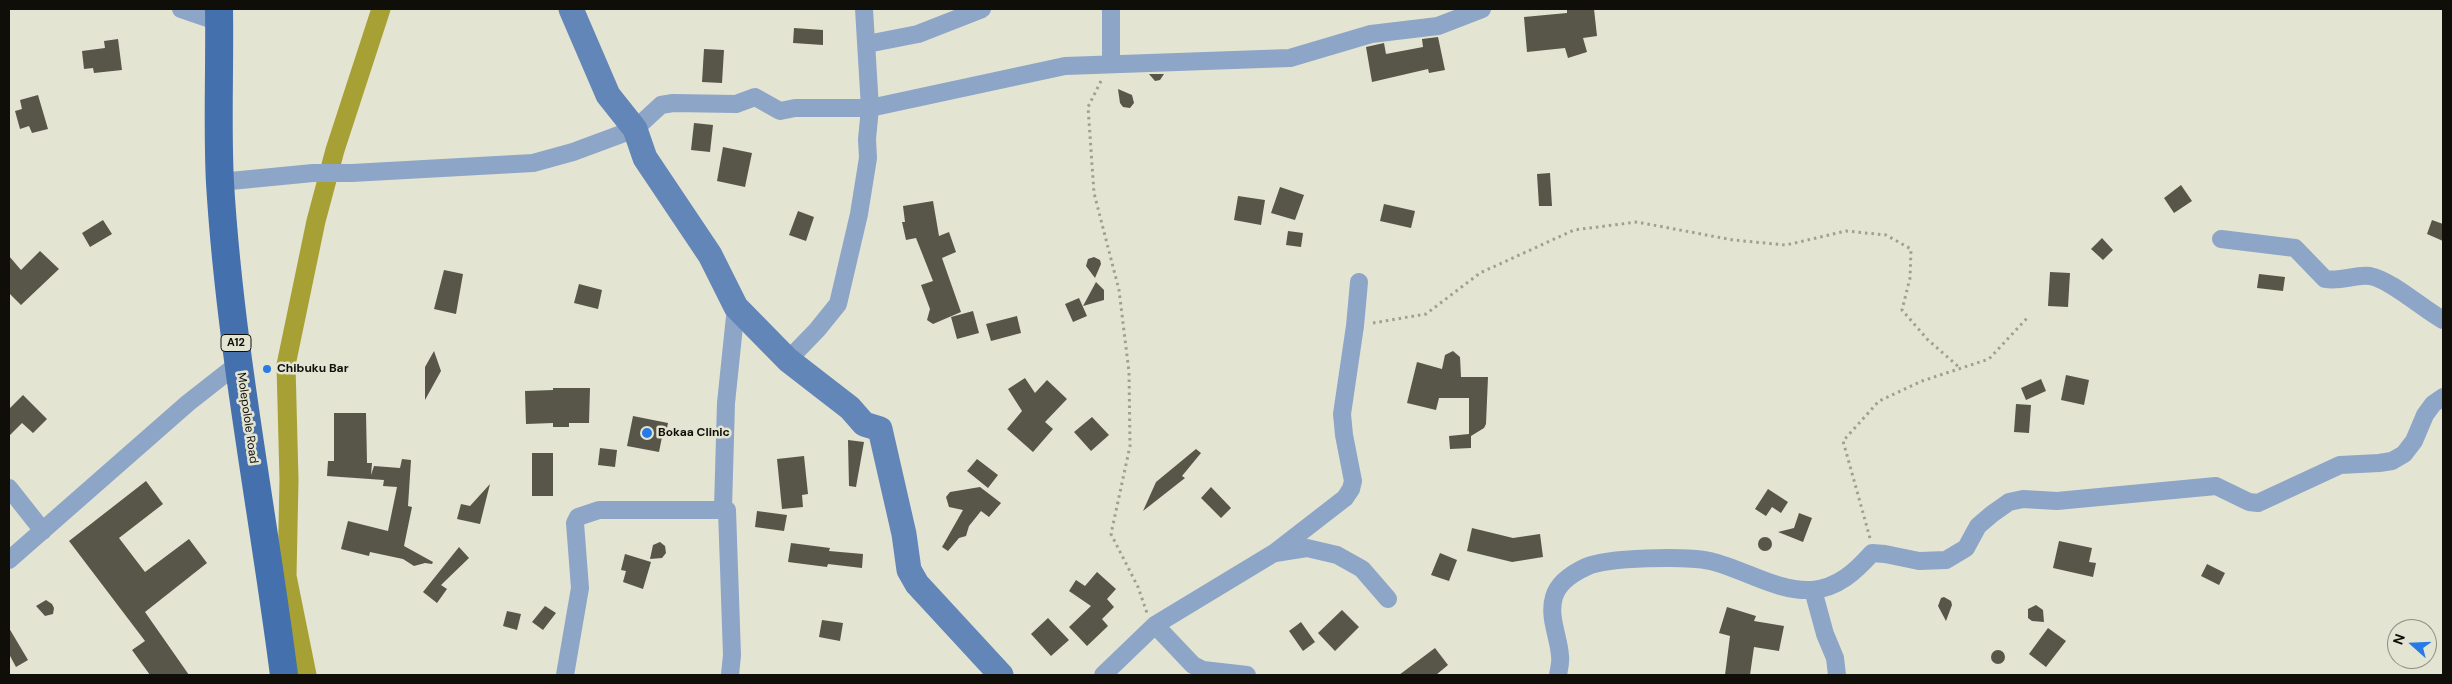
<!DOCTYPE html>
<html>
<head>
<meta charset="utf-8">
<style>
	body { margin:0 }
	#map { position:relative; width:2452px; height:684px; overflow:hidden; background:#e4e4d2; font-family:"DM Sans",sans-serif }
	canvas { display:block }
	.frame { position:absolute; inset:0; border:10px solid #0f0e09; pointer-events:none }
	.north { position:absolute; left:2387px; top:619px; width:50px; height:50px; box-sizing:border-box; background:#e4e4d2; border:1px solid #8f8e82; border-radius:50%; rotate:290deg; font-size:14px; font-weight:700; line-height:20px; text-align:center; color:#0f0e09 }
	.north::after { content:''; display:block; margin:auto; width:18px; height:22px; background:#287be6; clip-path:polygon(50% 0,100% 100%,50% 72%,0 100%) }
</style>
</head>
<body>
<div id="map">
<canvas width="2452" height="684"></canvas>
<div class="frame"></div>
<div class="north">N</div>
</div>
<script>
const context = document.querySelector('canvas').getContext('2d');
context.lineJoin = 'round';
function stroke(path, color, width, dash) {
  context.strokeStyle = color;
  context.lineWidth = width;
  context.lineCap = dash ? 'butt' : 'round';
  context.setLineDash(dash || []);
  context.stroke(path);
}
function fillPath(path, color) {
  context.fillStyle = color;
  context.fill(path, 'evenodd');
}
function label(font, color, halo, rows, align = 'center') {
  context.font = font + ' "DM Sans",sans-serif';
  context.lineWidth = 5;
  context.setLineDash([]);
  context.textBaseline = 'middle';
  context.strokeStyle = halo;
  context.fillStyle = color;
  for (const [text, x, y, turn = 0] of rows) {
    context.save();
    context.translate(x, y);
    context.rotate((+turn || 0) * Math.PI / 180);
    context.textAlign = isNaN(turn) ? turn : align;
    if (halo) context.strokeText(text, 0, 0);
    context.fillText(text, 0, 0);
    context.restore();
  }
}
stroke(new Path2D(`
	M307,675L287,576L289,480L286,365L316,221L335,150L381,9`), '#a7a135', 19);
fillPath(new Path2D(`
	M1567,9H1594L1597,36L1583,38L1587,52L1568,58L1565,48L1527,52L1524,17L1567,13Z
	M794,28L823,30V45L793,43Z
	M1438,37L1445,70L1429,73L1428,69L1372,82L1366,47L1384,43L1386,54L1423,47L1422,39Z
	M118,39L122,70L94,73L93,68L84,69L82,51L105,48L104,41Z
	M704,49L724,50L722,83L702,82Z
	M1149,74H1164L1160,80L1155,81Z
	M1118,89L1132,95L1134,103L1130,108L1123,107L1120,103Z
	M38,95L48,129L32,133L29,126L20,129L15,111L22,109L20,100Z
	M694,123L713,125L710,152L691,150Z
	M723,147L752,153L745,187L717,181Z
	M1550,173L1552,206H1539L1537,174Z
	M2181,185L2192,201L2174,213L2164,198Z
	M1280,187L1304,195L1295,220L1271,213Z
	M1238,196L1265,200L1261,225L1234,220Z
	M933,201L939,236L949,232L956,252L942,258L961,312L933,324L927,320L930,309L921,285L933,281L916,238L906,240L902,222H905L903,206Z
	M1384,204L1415,211L1411,228L1380,221Z
	M798,211L814,217L806,241L789,235Z
	M103,220L112,234L90,247L82,233Z
	M2432,220L2443,224V241L2427,234Z
	M1288,231L1303,233L1301,247L1286,245Z
	M2102,238L2113,250L2103,260L2091,249Z
	M40,251L59,269L21,305L9,293V256L21,270Z
	M1094,257L1100,260L1101,264L1095,278L1086,266L1088,259Z
	M444,270L463,274L456,314L434,309Z
	M2050,272L2070,273L2068,307L2048,306Z
	M2259,274L2285,277L2283,291L2257,288Z
	M1096,282L1104,290V300L1083,306Z
	M579,284L602,290L598,309L574,303Z
	M1079,298L1087,316L1073,322L1065,304Z
	M973,311L979,333L957,339L951,317Z
	M1017,316L1021,333L991,341L986,324Z
	M434,351L441,371L425,400V367Z
	M1453,351L1460,357L1461,377H1488L1486,424L1484,428L1471,436V448L1450,449L1449,436L1469,434V398H1439L1436,410L1407,403L1417,362L1442,369L1445,355Z
	M2066,375L2089,380L2084,405L2061,400Z
	M1025,378L1035,393L1047,380L1067,399L1045,422L1053,429L1033,452L1007,429L1022,411L1008,389Z
	M2041,379L2046,391L2026,400L2021,388Z
	M553,388H590L589,423H569V427H553V423L526,424L525,391L553,390Z
	M23,395L47,419L33,433L22,423L9,436V409Z
	M2016,404L2031,405L2029,433L2014,432Z
	M334,413H366L367,463H372L371,475L374,466L400,468L402,459L411,460L408,506L412,507L404,546L433,562L432,564L425,563L414,566L403,559L370,552L369,556L341,549L348,521L388,531L397,487L383,486L384,480L327,476L328,461H334Z
	M633,416L668,423L665,438L662,437L659,452L627,446Z
	M1092,417L1109,435L1091,451L1074,432Z
	M848,440L864,442L856,487L849,486Z
	M600,448L617,450L615,467L598,465Z
	M1196,449L1201,453L1182,476L1185,478L1143,511L1156,482Z
	M532,453H553V496H532Z
	M804,456L808,494L802,495L803,507L782,509L777,459Z
	M977,459L998,475L988,488L967,471Z
	M146,481L163,504L119,538L145,572L189,539L207,563L145,612L189,675H150L132,650L145,641L69,541Z
	M490,484L480,524L457,519L461,504L470,506Z
	M980,487L1001,503L989,517L981,511L969,526L966,536L959,538L948,551L942,547L963,510L949,507L946,497L950,492Z
	M1211,487L1231,508L1221,518L1201,498Z
	M1768,489L1788,502L1781,513L1772,507L1766,516L1755,509Z
	M757,511L787,515L784,531L755,527Z
	M1799,513L1812,518L1803,542L1778,532L1794,528Z
	M1472,528L1513,538L1540,534L1543,557L1512,562L1467,551Z
	M1758 544a7 7 0 1 1 14 0a7 7 0 1 1-14 0Z
	M2059,541L2092,548L2089,562L2096,563L2093,577L2053,568Z
	M660,542L665,546L666,553L662,558L650,559L653,545Z
	M791,543L830,548L829,551L863,554L862,568L828,564L827,567L788,562Z
	M459,547L469,558L441,585L447,589L437,603L423,592Z
	M1440,553L1457,560L1449,581L1431,575Z
	M625,554L651,562L643,589L623,582L626,571L621,570Z
	M2207,564L2225,573L2219,585L2201,576Z
	M1097,572L1116,589L1107,599L1114,607L1102,619L1108,626L1087,646L1069,627L1091,606L1069,591L1076,580L1085,586Z
	M1944,597L1951,601L1952,605L1946,621L1938,606L1941,598Z
	M46,600L52,604L54,608L53,614L45,616L36,606Z
	M2036,605L2043,610L2044,622L2032,621L2028,618V609Z
	M545,606L556,613L543,630L532,622Z
	M1727,607L1756,616L1754,621L1784,626L1779,651L1754,647L1750,675H1725L1730,636L1719,633Z
	M1342,610L1359,627L1335,651L1318,633Z
	M507,611L521,614L517,630L503,626Z
	M1048,618L1069,640L1051,656L1031,634Z
	M822,620L843,623L840,641L819,637Z
	M1301,622L1315,642L1303,651L1289,631Z
	M9,628L28,660L16,667L9,654Z
	M2048,628L2066,641L2046,667L2029,654Z
	M1435,648L1448,665L1436,675H1399Z
	M1991 657a7 7 0 1 1 14 0a7 7 0 1 1-14 0Z`), '#575648');
stroke(new Path2D(`
	M1101,81L1088,107L1094,193L1119,290L1129,372L1130,446L1111,534L1138,587L1147,613
	M1373,323L1426,314L1480,273L1574,230L1637,222L1733,240L1786,245L1846,231L1886,235L1911,249L1910,278L1902,310L1928,340L1960,368
	M1870,538L1843,441L1879,401L1922,381L1989,359L2029,316`), '#a0a092', 3, [2.5, 4]);
stroke(new Path2D(`
	M181,9L219,22
	M867,44L918,34L982,9
	M1111,63V9
	M220,182L313,173H352L533,163L573,152L635,129L661,105L673,103L736,104L755,97L780,111L795,108H870L1065,66L1290,58L1371,34L1438,26L1482,9
	M2221,239L2295,248L2325,279C2342,282 2355,274 2370,276C2391,280 2423,309 2443,320
	M788,360L817,330L838,304L859,214L868,158L867,139L870,108L864,9
	M9,488L43,531
	M1275,553L1307,548L1337,555L1362,569L1388,599
	M9,560L188,403L239,363
	M1813,590L1825,634L1835,658L1837,675
	M1155,625L1193,665L1203,670L1247,675
	M565,675L580,588L575,523L578,517L599,510H727
	M730,675L732,655L727,510L723,508L726,403L736,307
	M1103,675L1155,625L1274,553L1345,498L1351,489L1353,481L1344,435L1342,414L1355,326L1359,282
	M1558,675C1559,669 1561,662 1560,656C1559,637 1548,617 1554,597C1558,583 1573,573 1586,567C1607,557 1687,556 1710,561C1744,569 1777,592 1812,590C1838,588 1856,571 1872,553L1885,554L1919,561L1946,560L1966,548L1978,526L1992,514L2009,502L2023,499L2057,501L2216,486L2249,502L2258,503L2340,465L2379,463L2392,461L2404,454L2414,441L2425,415L2433,404L2443,397`), '#8da5c7', 18);
stroke(new Path2D(`
	M571,9L608,95L635,129L645,158L710,255L736,307L788,360L850,408L864,424L880,429L904,534L909,570L917,584L1001,675`), '#6386b8', 25);
stroke(new Path2D(`
	M219,9C220,67 217,125 220,183C230,348 263,511 284,675`), '#4470ad', 28);
for (const [x, y, r, color] of [
	[267,369,5,"#287be6"],
	[647,433,6,"#287be6"]
]) {
  const dot = new Path2D();
  dot.arc(x, y, r, 0, 2 * Math.PI);
  context.fillStyle = color;
  context.fill(dot);
  stroke(dot, '#e4e4d2', 2);
}
for (const [x, y, w] of [
	[236,343,30]
]) {
  const box = new Path2D();
  box.roundRect(x - w / 2, y - 8.5, w, 17, 4);
  context.fillStyle = '#e4e4d2';
  context.fill(box);
  stroke(box, '#0f0e09', 1);
}
label('bold 11px', '#0f0e09', null, [
	["A12",236,343]
]);
label('bold 12px', '#0f0e09', '#e4e4d2', [
	["Chibuku Bar",277,369],
	["Bokaa Clinic",658,433]
], 'left');
label('12px', '#0f0e09', '#e4e4d2', [
	["Molepolole Road",247,418,82]
]);
</script>
</body>
</html>
